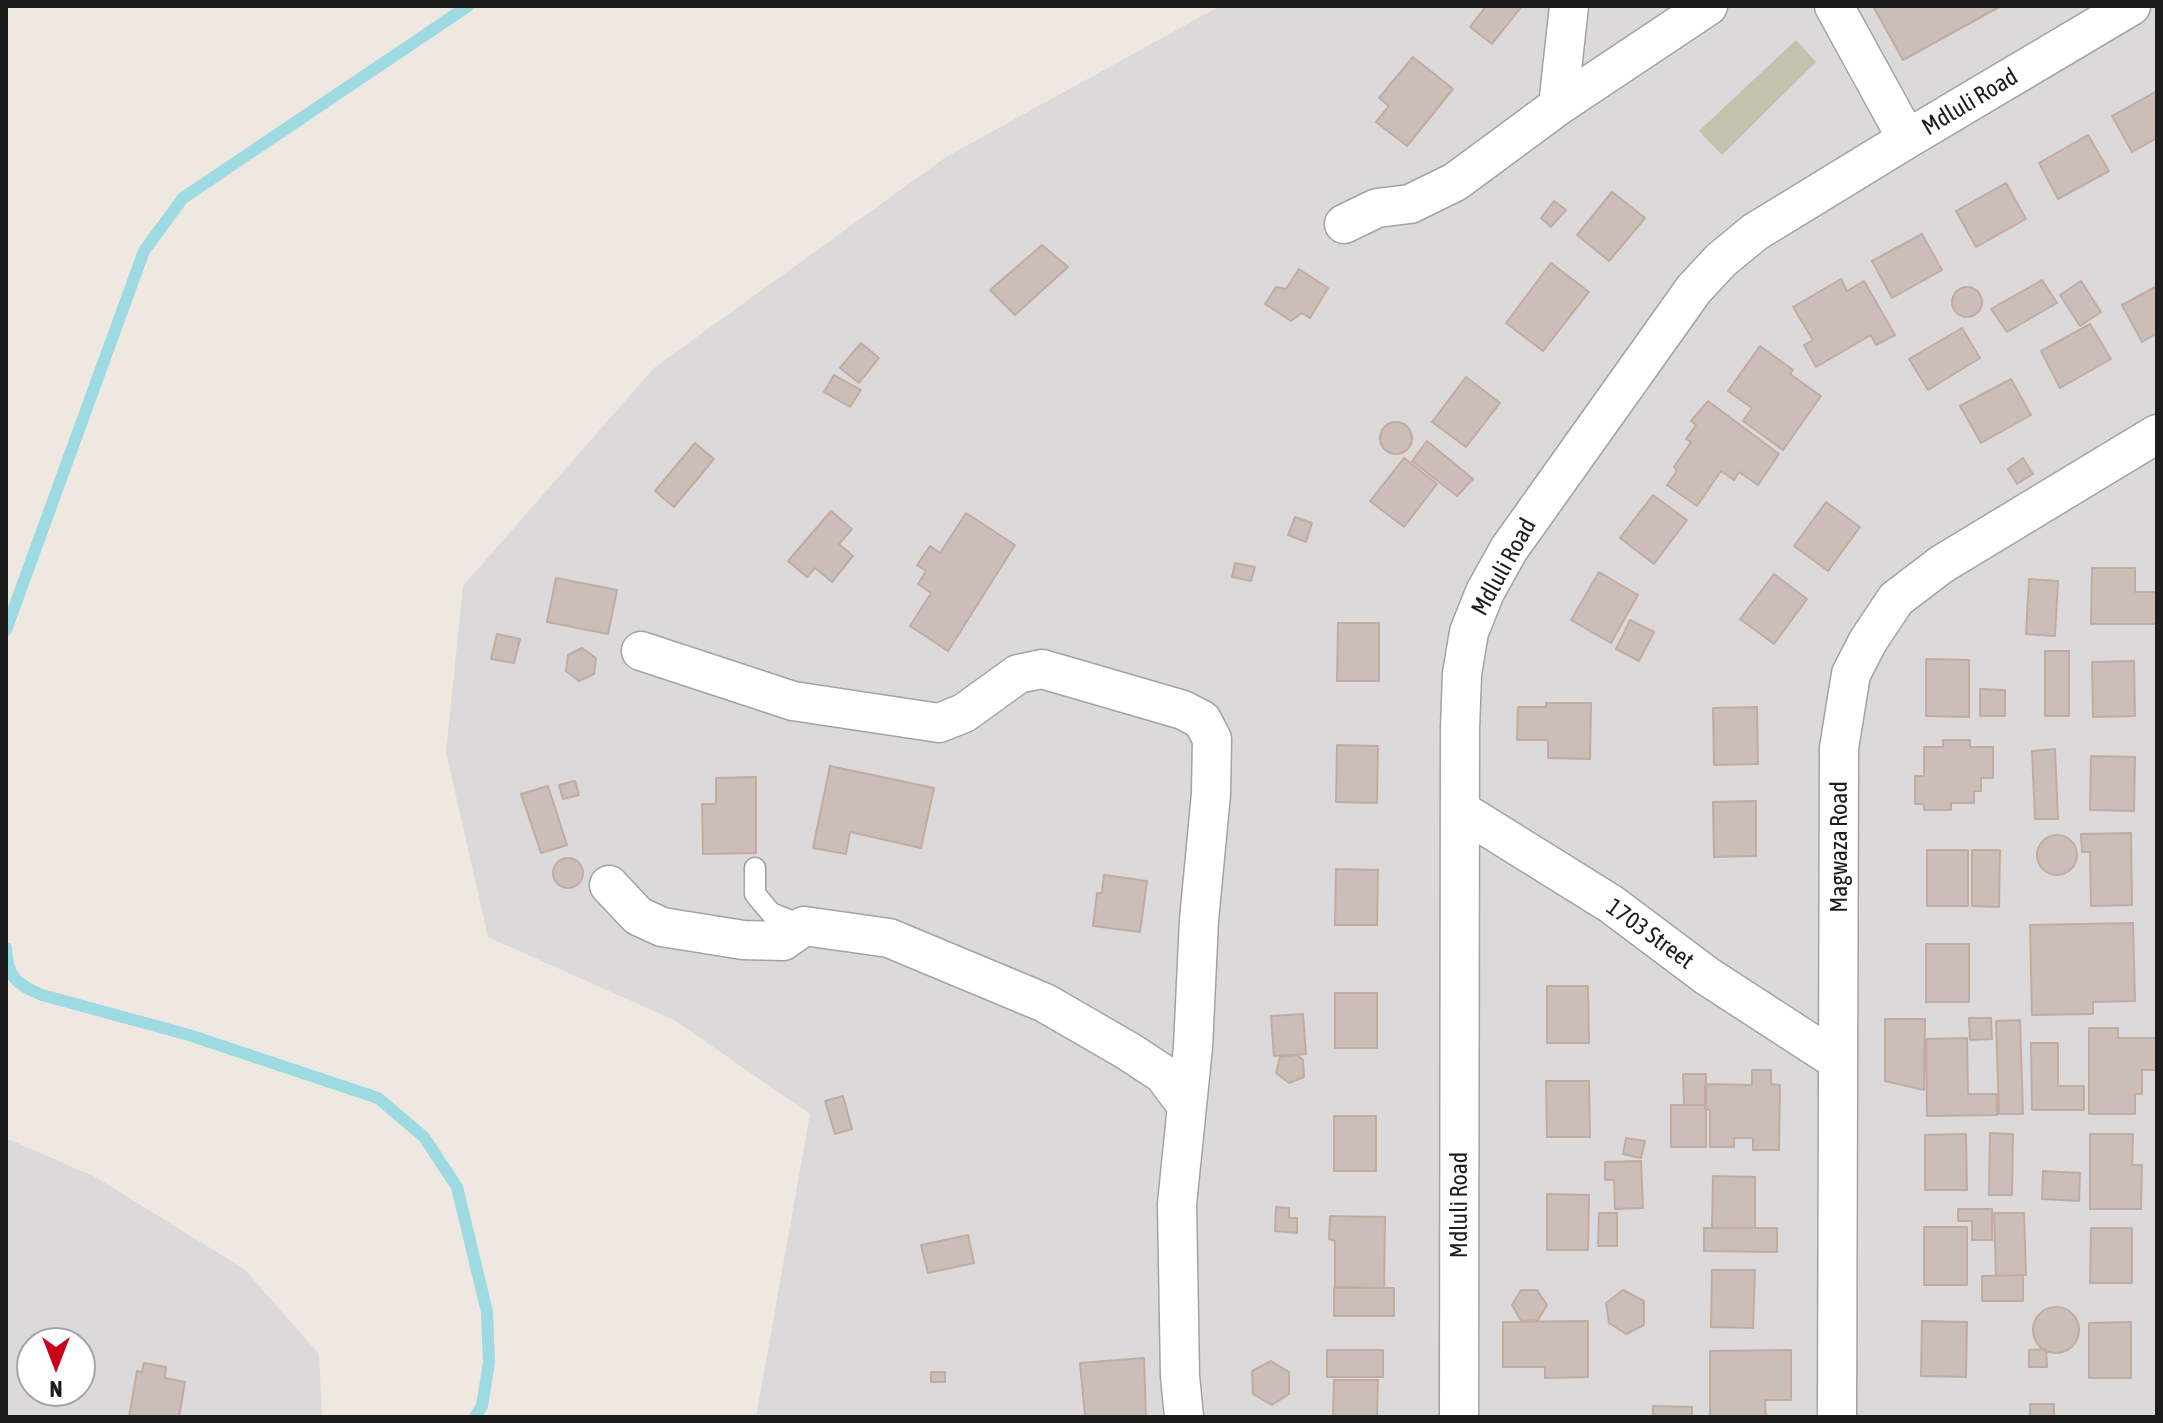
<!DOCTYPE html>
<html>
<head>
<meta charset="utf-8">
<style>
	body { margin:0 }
	#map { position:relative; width:2163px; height:1423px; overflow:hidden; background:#efe8e1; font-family:"Asap Condensed",sans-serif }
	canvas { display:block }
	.frame { position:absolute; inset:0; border:8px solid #1c1c1c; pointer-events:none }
	.north { position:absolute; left:16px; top:1327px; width:80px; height:80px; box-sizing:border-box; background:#fff; border:2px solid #a4a4a4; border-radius:50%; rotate:180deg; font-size:22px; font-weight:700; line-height:32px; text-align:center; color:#1c1c1c }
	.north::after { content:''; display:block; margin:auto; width:28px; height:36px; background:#c9001a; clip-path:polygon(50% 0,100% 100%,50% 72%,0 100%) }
</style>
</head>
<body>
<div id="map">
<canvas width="2163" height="1423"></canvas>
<div class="frame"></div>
<div class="north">N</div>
</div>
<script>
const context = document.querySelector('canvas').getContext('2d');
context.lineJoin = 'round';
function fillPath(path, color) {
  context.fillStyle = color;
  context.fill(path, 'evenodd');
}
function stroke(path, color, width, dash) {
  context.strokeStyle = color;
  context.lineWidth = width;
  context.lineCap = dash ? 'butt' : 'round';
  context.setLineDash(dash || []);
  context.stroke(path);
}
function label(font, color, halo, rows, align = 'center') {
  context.font = font + ' "Asap Condensed",sans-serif';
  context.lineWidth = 8;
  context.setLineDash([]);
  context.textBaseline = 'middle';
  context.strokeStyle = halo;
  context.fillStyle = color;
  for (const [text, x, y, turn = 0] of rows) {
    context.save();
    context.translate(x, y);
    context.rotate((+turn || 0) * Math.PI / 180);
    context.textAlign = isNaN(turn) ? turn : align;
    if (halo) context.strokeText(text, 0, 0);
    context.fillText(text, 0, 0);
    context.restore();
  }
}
fillPath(new Path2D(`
	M1220,6H2157V1417H756L810,1114L674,1020L488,937L446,752L463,586L654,368L946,157Z
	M6,1138L97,1178L244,1269L319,1354L322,1417H6ZM32,1343H80V1391H32Z`), '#dbd9d9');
fillPath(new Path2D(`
	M1796,40L1816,62L1722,155L1699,131Z`), '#c4c1ac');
stroke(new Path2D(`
	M6,630L144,251L183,198L468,6
	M6,948C7,977 17,985 42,995L189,1035L378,1098L424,1137L457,1187L487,1312L489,1362L482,1406L475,1417`), '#9ddae1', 12);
const building = new Path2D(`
	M1486,6H1522L1492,44L1470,27Z
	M1873,6H2001L1903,60Z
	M1413,57L1453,89L1407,146L1376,122L1389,106L1379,98Z
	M2157,91V138L2132,152L2112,116Z
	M2088,135L2109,171L2058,199L2039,163Z
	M2006,183L2026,219L1976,247L1956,211Z
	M1612,192L1645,218L1609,261L1577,235Z
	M1554,201L1566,210L1551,227L1541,218Z
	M1922,234L1942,270L1892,298L1872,261Z
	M1042,245L1068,267L1015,315L990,290Z
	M1551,263L1589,292L1543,351L1506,323Z
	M1299,269L1328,288L1310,318L1302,313L1291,321L1265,304L1276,287L1286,289Z
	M1841,279L1847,291L1864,281L1895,335L1876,345L1871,335L1816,367L1804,345L1813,340L1793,307Z
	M2042,280L2057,303L2007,332L1991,309Z
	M2081,281L2101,312L2080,326L2060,295Z
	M2157,286V333L2142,342L2122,305Z
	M1952 302a15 15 0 1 1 30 0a15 15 0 1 1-30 0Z
	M2090,324L2111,359L2060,388L2041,351Z
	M1962,328L1980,358L1928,390L1909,359Z
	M861,343L879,358L859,383L840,368Z
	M1760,346L1793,370L1790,374L1821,396L1783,450L1743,421L1752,408L1728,391Z
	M834,375L861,390L850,407L824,392Z
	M1466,377L1500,403L1466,447L1432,422Z
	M2011,379L2031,415L1981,443L1960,406Z
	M1708,401L1779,454L1758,485L1739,472L1734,480L1721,471L1697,506L1667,485L1677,471L1674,467L1691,442L1686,439L1696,425L1691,421Z
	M1380 438a16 16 0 1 1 32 0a16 16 0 1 1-32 0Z
	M1427,441L1473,479L1457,496L1412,461Z
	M695,443L714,459L674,507L655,491Z
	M1404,458L1437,484L1404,527L1370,501Z
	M2023,458L2033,474L2017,484L2008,469Z
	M1653,495L1687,520L1654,564L1620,538Z
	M1826,502L1860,527L1828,571L1794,546Z
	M831,511L852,529L839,544L853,556L832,582L815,568L807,577L788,561Z
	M966,513L1015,545L948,651L910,626L931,593L918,584L926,571L917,565L930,546L940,553Z
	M1295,517L1312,523L1306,542L1288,535Z
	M1235,563L1255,567L1251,581L1232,577Z
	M2092,568H2135V592H2157V624H2091Z
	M1599,572L1638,595L1611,643L1571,620Z
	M1774,574L1807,599L1774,644L1740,619Z
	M556,578L617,590L608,634L547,622Z
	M2029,579L2058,581L2055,636L2026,634Z
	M1630,620L1654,632L1639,661L1616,649Z
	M1338,623H1379V681H1337Z
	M497,634L520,639L514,663L491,659Z
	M582,648L596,658L594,674L579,681L566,671L568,655Z
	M2045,651H2069V716H2045Z
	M1926,659L1969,660V717L1926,716Z
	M2134,661L2135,716L2093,717L2092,662Z
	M1980,689L2005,690V716H1980Z
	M1546,703H1591L1590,759L1548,758V740H1517L1518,707H1546Z
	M1757,707L1758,764L1714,765L1713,708Z
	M1943,740H1970V747H1993V778H1981V791H1974V803H1951V810H1924V804H1915V776H1924V747H1943Z
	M1337,745L1378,746L1377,803L1336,802Z
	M2055,749L2058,819H2035L2032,751Z
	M2091,756L2135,757L2134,811L2090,810Z
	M830,766L934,788L921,848L850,832L846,854L813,848Z
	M756,777V853L703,854L702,804H716V778Z
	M575,781L579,795L563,799L559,785Z
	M548,786L567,845L541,853L521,794Z
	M1756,801V856L1714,857L1713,802Z
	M2131,833L2132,905L2091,906L2090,852H2082L2081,834Z
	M2037 855a20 20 0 1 1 40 0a20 20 0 1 1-40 0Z
	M1927,850H1968V906H1927Z
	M1972,850H2000L1999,907L1972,906Z
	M553 873a15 15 0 1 1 30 0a15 15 0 1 1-30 0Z
	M1336,869L1378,870L1377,925H1335Z
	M1104,875L1147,881L1140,932L1093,926L1097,893H1102Z
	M2133,923L2135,1001L2093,1002V1014L2032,1015L2030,925Z
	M1926,944H1969V1002H1926Z
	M1547,986H1588L1589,1043H1547Z
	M1335,993H1377V1048H1335Z
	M1303,1014L1306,1054L1274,1056L1271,1016Z
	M1969,1018H1991L1992,1039L1970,1040Z
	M1885,1019H1925L1924,1090L1885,1081Z
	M2020,1020L2023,1114H1999L1996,1021Z
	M2089,1028H2118V1038H2157V1070H2142V1094H2135V1114H2089Z
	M1967,1038L1968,1094H1997V1115L1927,1116L1926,1039Z
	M2031,1043H2058V1086H2084V1110H2032Z
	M1297,1055L1303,1060L1304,1077L1289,1083L1276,1073L1280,1057Z
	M1752,1070H1771V1084L1780,1085L1779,1150H1753V1138H1734V1147H1710V1110L1705,1109V1084L1752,1085Z
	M1683,1074H1706V1105H1684Z
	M1546,1081H1589L1590,1137H1547Z
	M843,1096L852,1129L835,1134L825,1101Z
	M1671,1105H1706V1147H1671Z
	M1334,1116H1376V1171H1334Z
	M1990,1133L2013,1134L2012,1195H1989Z
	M1966,1134L1967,1190H1925V1135Z
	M2090,1134H2133L2132,1165H2142L2141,1209H2090Z
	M1626,1138L1645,1141L1641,1158L1623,1154Z
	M1641,1161L1643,1208L1615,1209L1614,1180H1605V1162Z
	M2043,1171L2080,1173L2079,1201L2042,1199Z
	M1713,1176L1755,1177V1228H1712Z
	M1547,1194L1589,1195L1588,1250H1547Z
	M1276,1207L1289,1208V1218H1297V1233L1275,1231Z
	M1958,1209H1992V1240H1972V1221H1958Z
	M1599,1213H1617V1246H1598Z
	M1994,1213H2024L2026,1275L1996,1276Z
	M1330,1216L1385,1217L1384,1288L1335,1287V1241L1329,1239Z
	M1924,1227H1967V1285H1924Z
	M1704,1228H1777V1252L1704,1251Z
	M2091,1228H2132V1283H2090Z
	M968,1235L974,1263L928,1273L921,1245Z
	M1712,1270H1755L1753,1328L1711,1327Z
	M2023,1275V1301H1982V1276Z
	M1334,1288H1394V1316H1334Z
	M1521,1290H1537L1547,1305L1538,1320L1521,1321L1512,1305Z
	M1623,1290L1644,1301V1325L1626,1334L1609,1323L1606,1303Z
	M2033 1330a23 23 0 1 1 46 0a23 23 0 1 1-46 0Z
	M1588,1321V1377L1545,1378V1367H1503V1322Z
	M1922,1321L1967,1322L1966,1377L1921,1376Z
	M2131,1322V1378H2089V1323Z
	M2046,1349L2047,1367H2029V1350Z
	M1327,1350H1383V1377H1327Z
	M1791,1350V1400H1765L1766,1417H1710V1351Z
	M1144,1358L1146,1417H1085L1080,1363Z
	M1271,1361L1289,1372V1394L1272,1405L1253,1394L1252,1371Z
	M144,1363L166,1367L165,1378L185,1382L179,1417H129L137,1371L142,1372Z
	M931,1372H945V1382H931Z
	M1334,1380H1378L1377,1417H1333Z
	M2030,1404H2054V1417H2030Z
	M1653,1406L1692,1407V1417H1653Z`);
fillPath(building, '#cbbdb7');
stroke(building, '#c2aca2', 2);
const service = new Path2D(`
	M755,868V894L771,913L804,926`);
const minor = new Path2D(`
	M1834,6L1907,139
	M1558,106L1569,6
	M1344,224L1377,208L1410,204L1455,182L1558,106L1708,6
	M641,651L793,701L939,723L964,713L1018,674L1042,669L1183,710L1202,720L1212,739L1211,794L1199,920L1193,1047L1177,1204L1180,1376L1184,1417
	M1460,810L1611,904L1707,976L1838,1061
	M609,885L638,916L662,927L743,940L783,941L804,926L889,938L1045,1003L1128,1051L1163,1074L1187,1106
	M1459,1417L1460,729L1462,674L1469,632L1485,592L1509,549L1694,289L1721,260L1755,232L1907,139L2131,6
	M1837,1417L1839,748L1851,674L1868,641L1896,599L1942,564L2157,434`);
stroke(service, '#a3a3a3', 23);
stroke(minor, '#a3a3a3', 41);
stroke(service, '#fff', 20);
stroke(minor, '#fff', 38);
label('24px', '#1c1c1c', '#fff', [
	["Mdluli Road",1970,102,-31],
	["Mdluli Road",1504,567,-61],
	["Magwaza Road",1839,847,-90],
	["1703 Street",1650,934,36],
	["Mdluli Road",1459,1205,-90]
]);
</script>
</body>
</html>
